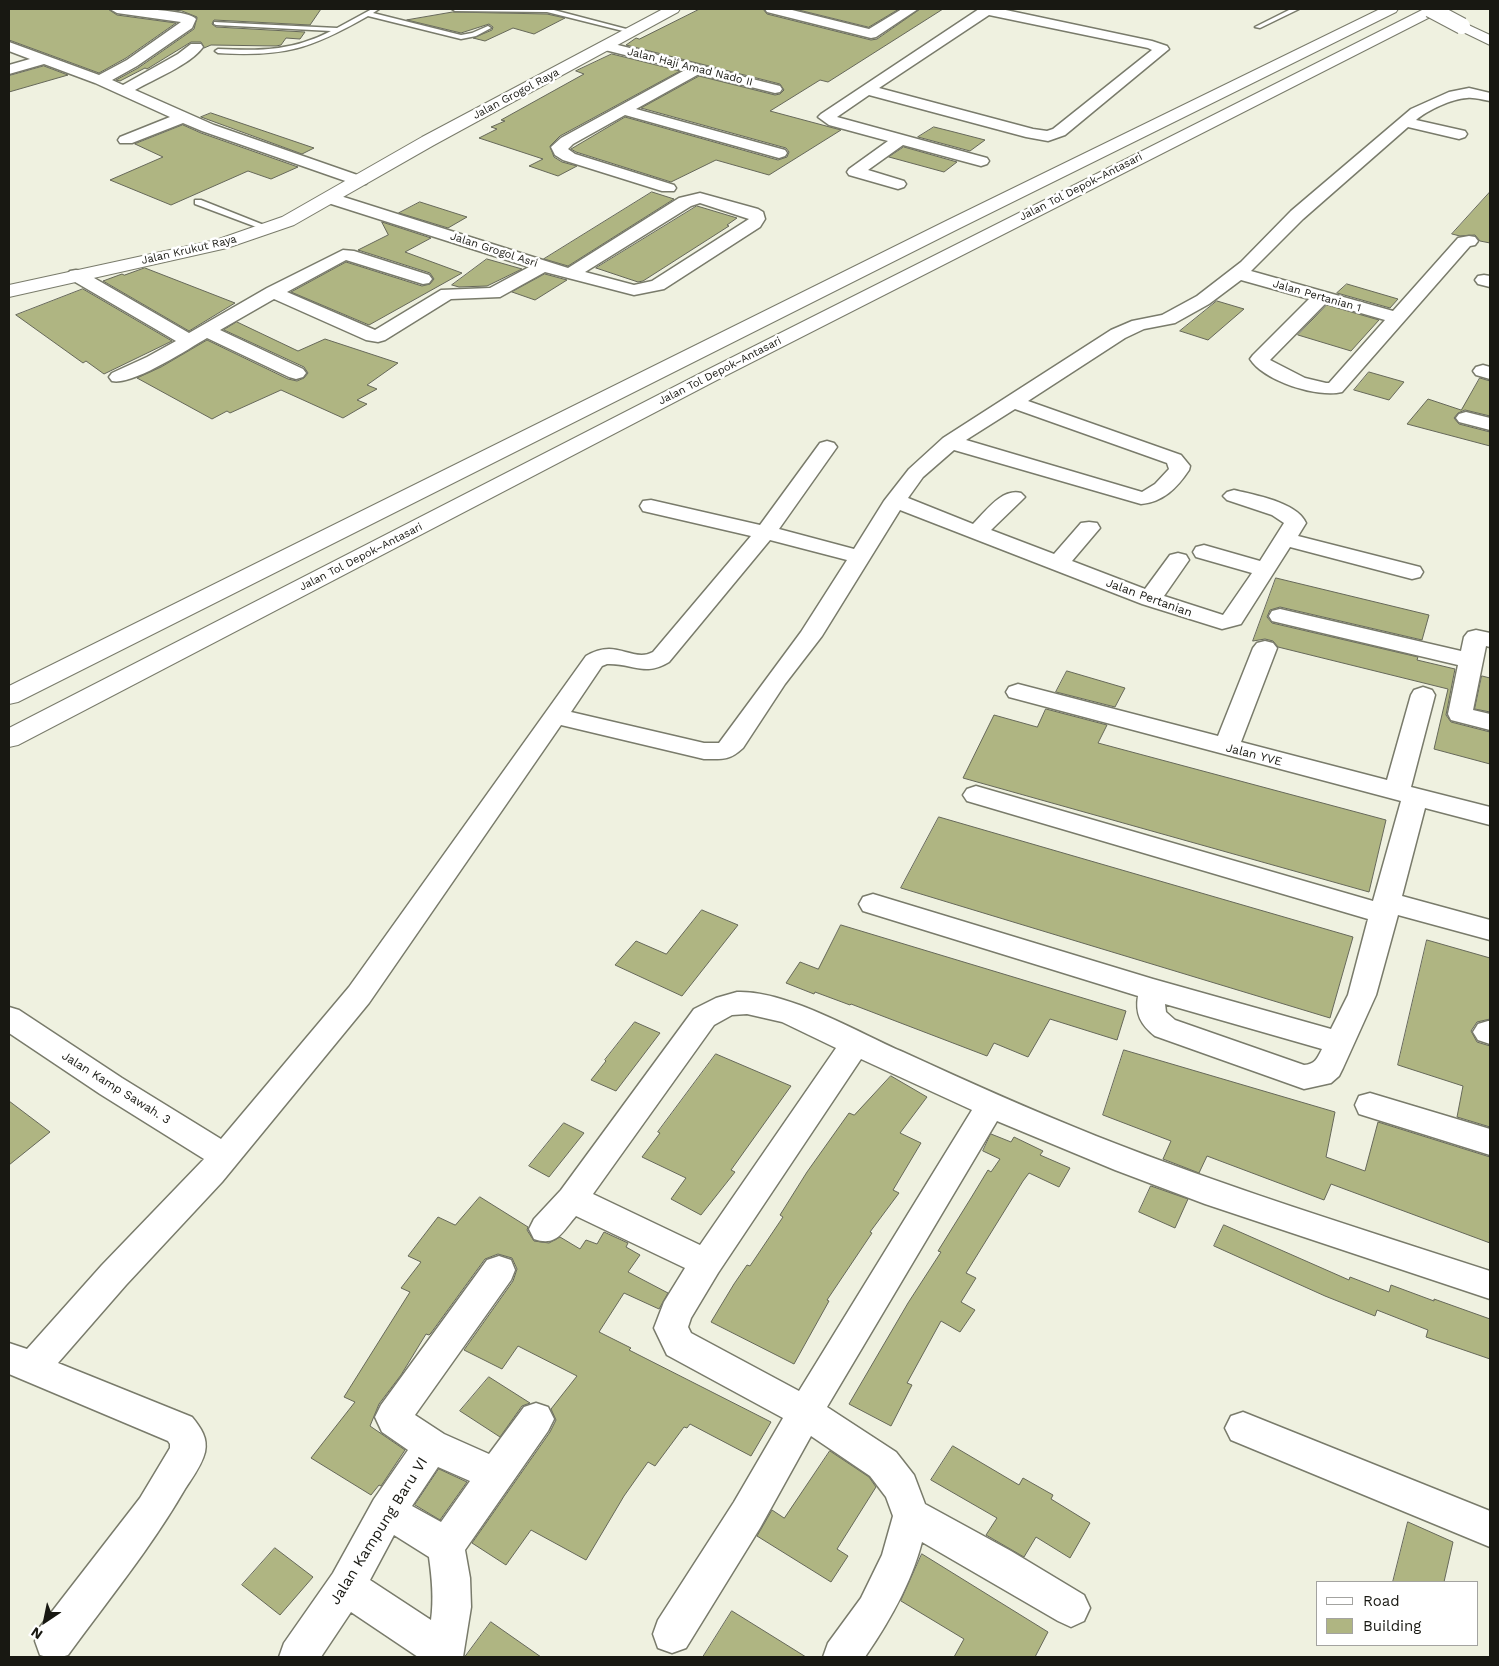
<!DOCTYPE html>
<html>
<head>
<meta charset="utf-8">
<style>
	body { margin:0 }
	#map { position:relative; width:1499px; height:1666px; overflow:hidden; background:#eff1e0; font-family:"Work Sans",sans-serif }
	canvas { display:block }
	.frame { position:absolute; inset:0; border:10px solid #181812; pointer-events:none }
	.legend { position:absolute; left:1316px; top:1581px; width:162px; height:65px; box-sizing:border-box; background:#fff; border:1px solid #a3a3a0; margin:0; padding:6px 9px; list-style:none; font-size:15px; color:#181812 }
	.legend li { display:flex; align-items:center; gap:10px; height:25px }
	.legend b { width:25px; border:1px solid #a3a3a0 }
	.north { position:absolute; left:20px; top:1596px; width:50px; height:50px; -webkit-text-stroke:4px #fff; paint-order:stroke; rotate:214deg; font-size:14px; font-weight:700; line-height:20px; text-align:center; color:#181812 }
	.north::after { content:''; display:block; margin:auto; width:18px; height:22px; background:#181812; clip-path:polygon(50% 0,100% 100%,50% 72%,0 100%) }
</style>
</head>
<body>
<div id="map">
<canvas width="1499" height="1666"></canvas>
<div class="frame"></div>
<ul class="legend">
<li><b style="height:6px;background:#fff"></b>Road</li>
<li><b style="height:14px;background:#afb582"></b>Building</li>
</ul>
<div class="north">N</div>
</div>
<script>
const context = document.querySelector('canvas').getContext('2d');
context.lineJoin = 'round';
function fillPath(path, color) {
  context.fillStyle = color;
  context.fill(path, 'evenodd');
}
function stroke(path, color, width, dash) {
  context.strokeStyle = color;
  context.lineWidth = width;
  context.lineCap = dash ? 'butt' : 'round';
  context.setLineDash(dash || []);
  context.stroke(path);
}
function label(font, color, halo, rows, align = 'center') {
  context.font = font + ' "Work Sans",sans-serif';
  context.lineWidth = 5;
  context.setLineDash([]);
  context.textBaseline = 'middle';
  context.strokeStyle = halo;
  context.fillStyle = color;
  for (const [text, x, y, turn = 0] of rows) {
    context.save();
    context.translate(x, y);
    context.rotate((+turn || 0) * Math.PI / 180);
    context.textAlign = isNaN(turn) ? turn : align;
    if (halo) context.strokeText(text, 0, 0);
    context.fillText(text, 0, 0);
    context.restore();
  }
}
const building = new Path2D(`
	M9,9H108L117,15L176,23L126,58L99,73L9,40Z
	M163,9H321L310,25L214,20L212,24L216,27L305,32L300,39L286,38L281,45L276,46L211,45L204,48L201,42H191L147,69L145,68L120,81L116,80L138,68L194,29L197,17L182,11Z
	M700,9H763L767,14L871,40L877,39L920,9H943L828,82L820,80L770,111L841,130L769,175L716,160L671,182L576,152L571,149L625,117L778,160L787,157L789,152L786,148L641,108L699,76L775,95L780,94L784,90L780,84L626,45L636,38L639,39Z
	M795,9H899L869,27Z
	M453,12L547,14L565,18L534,34L513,28L485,41L473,38L492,30L493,27L489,24L461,33L407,20Z
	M612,54L680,71L560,136L550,146L554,157L562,162L577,166L558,176L529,166L543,159L479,138L497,129L491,127L505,121L501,120L584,74L576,71Z
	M44,66L68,75L9,92V76Z
	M211,113L314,148L302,154L201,117Z
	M183,125L201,133L298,167L271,179L248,171L171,205L110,180L163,157L135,144Z
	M934,127L954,132L985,140L970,151L918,137Z
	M904,147L957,162L944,172L889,157Z
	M652,192L674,199L568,266L544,259Z
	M1490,192V243L1480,241L1475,235L1460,236L1452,234Z
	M420,202L467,217L448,228L399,213Z
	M697,206L737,218L727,225L729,226L643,281L638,282L596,268Z
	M382,222L431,238L405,252L462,273L369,325L291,292L346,262L422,286L430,284L434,279L430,273L358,250L388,235Z
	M487,259L522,269L487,286L459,287L452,285Z
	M145,268L235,303L189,331L103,281L122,274L124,275Z
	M545,274L567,280L535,300L512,292Z
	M1347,284L1398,299L1390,308L1337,293Z
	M83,289L172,341L104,374L86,361L83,363L16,315Z
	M1217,301L1244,309L1208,340L1180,331Z
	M1327,305L1379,320L1351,351L1298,335Z
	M237,322L298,351L325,339L398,363L367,385L377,389L357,400L367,404L343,418L281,390L230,413L227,411L212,419L137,378L161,367L207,340L288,379L297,381L304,378L308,373L304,367L224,330Z
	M1369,372L1404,382L1389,400L1354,390Z
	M1480,378L1490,381V416L1465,410L1458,413L1454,418L1459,424L1490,432V446L1407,424L1428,399L1461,410Z
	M1276,578L1429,615L1422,640L1280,607L1270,610L1267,617L1272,623L1418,657L1417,660L1455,669L1446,715L1451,722L1490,732V764L1434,749L1448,689L1278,647L1273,641L1265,639L1253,641Z
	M1067,671L1125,688L1115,707L1056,692Z
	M1482,676L1490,678V712L1475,709Z
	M1046,709L1107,725L1098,743L1386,820L1369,892L963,778L994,715L1037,727Z
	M939,817L1353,937L1330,1018L901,888Z
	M702,910L738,925L682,996L615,965L636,941L666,954Z
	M841,925L1126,1011L1117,1040L1050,1019L1028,1057L994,1043L987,1056L851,1004L850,1005L815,992L814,994L786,983L800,962L818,969Z
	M1427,940L1490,958V1019L1477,1022L1471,1031L1477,1042L1490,1046V1127L1457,1117L1463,1086L1398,1065Z
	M635,1022L660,1033L616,1091L591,1080L606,1061L605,1060Z
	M1124,1050L1335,1112L1326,1157L1365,1171L1378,1122L1490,1157V1243L1331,1184L1324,1200L1207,1156L1199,1173L1163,1159L1171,1141L1103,1115Z
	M716,1054L791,1086L731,1170L735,1172L701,1215L671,1199L686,1178L642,1157L660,1133L658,1132Z
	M891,1076L927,1097L900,1133L921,1143L893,1190L899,1193L870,1232L872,1233L827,1300L829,1301L794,1364L711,1322L734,1284L747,1265L750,1266L783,1217L780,1215L807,1172L849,1113L854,1115Z
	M9,1101L50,1132L9,1165Z
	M564,1123L584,1133L549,1177L529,1166Z
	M991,1134L1011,1142L1014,1137L1043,1151L1040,1155L1070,1168L1059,1187L1029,1173L1023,1181L966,1273L976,1278L961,1302L975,1310L960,1332L941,1321L907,1383L912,1385L891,1426L849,1404L908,1303L941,1252L938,1251L971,1198L988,1170L991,1172L1000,1159L983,1151Z
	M1151,1186L1188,1199L1175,1228L1139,1212Z
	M480,1197L528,1227L527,1230L534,1241L549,1243L560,1237L580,1249L586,1240L597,1244L604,1232L628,1243L626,1247L640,1255L628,1272L668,1293L659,1309L624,1293L599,1332L631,1348L629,1350L771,1422L751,1456L690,1424L687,1428L684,1427L655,1466L648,1462L624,1496L586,1560L531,1530L506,1565L472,1543L550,1432L556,1420L551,1409L577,1376L518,1346L502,1369L464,1350L513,1281L517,1269L512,1258L498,1254L485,1259L431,1333L429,1335L426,1334L401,1375L379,1404L370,1426L405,1450L381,1486L379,1485L371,1495L311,1458L355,1402L344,1397L410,1292L401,1288L421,1262L408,1256L438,1217L455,1225Z
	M1224,1225L1349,1280L1350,1277L1389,1292L1391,1285L1434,1301V1299L1490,1319V1359L1426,1337L1428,1330L1377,1310L1375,1316L1325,1296L1214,1246Z
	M489,1377L530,1403L522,1406L500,1437L460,1411Z
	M953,1446L1019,1485L1023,1478L1053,1495L1051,1499L1090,1523L1070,1558L1036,1537L1024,1557L986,1535L997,1518L931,1480Z
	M830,1451L869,1477L876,1487L837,1549L848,1556L831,1582L757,1536L772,1510L784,1518Z
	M439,1469L467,1482L440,1520L415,1505Z
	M1408,1522L1453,1542L1444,1582H1393Z
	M275,1548L313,1577L280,1615L242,1585Z
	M922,1554L1048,1632L1035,1657H954L964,1639L901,1601Z
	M732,1611L806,1657H703Z
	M491,1622L541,1657H465Z`);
fillPath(building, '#afb582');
stroke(building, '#666859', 1);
const lane = new Path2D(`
	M372,9H379L373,13L461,35L472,33L488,26L491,28L476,36L461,39L368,16C310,49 285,57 218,53L215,51L218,49C261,51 292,51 331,31L216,25L214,24V22L337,28Z
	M452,9H550L634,31L631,33L547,12L455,11Z
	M1291,9H1299L1260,28L1255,27Z
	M195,200H201L274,229L267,231L195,204Z`);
const street = new Path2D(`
	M110,9C124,8 188,9 196,19L192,28L137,66L112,80L123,85L178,54L191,44H201L203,47C190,65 154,79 135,90L214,125L366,178L368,181L366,184H354L202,131L183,123L132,143H120L118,140L120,137L170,117L95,83L44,64L9,74V65L30,59L9,51V42L99,75L127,60L181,22L117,13Z
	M765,9H788L869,29L902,9H918L876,37L871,38L767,12Z
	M979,9H1001L1152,41L1167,46L1169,49L1065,135L1048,141L1026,137L869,95L837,117L987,158L989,161L987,164L981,166L903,145L868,170L904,181L906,184L904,187L898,189L849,175L847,172L849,169L888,141L829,125L818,117L821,114ZM989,15L1148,48L1152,50L1053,129L1047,131L1033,129L879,88Z
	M606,42L780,86L782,89L780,92L775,93L699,74L636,109L785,150L787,153L785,156L779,158L625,115L573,144L568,149L575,154L674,185L676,188L674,191H662L563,160L555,155L551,147L561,138L685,70L601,49L599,46L601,43Z
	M1469,88L1490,93V101C1483,100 1474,97 1467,98C1451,99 1428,110 1416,120L1465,131L1467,134L1465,137L1459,139L1408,127L1303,219L1251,271L1393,311L1458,238L1469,236L1475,237L1478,241L1475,245L1470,246L1342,392C1317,398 1264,381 1250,359L1253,355L1309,299L1241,280L1209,304L1175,323L1144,329L1125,338L1028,401L1181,455L1190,466L1189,470C1177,488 1163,502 1141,504L954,450L923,477L908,498L973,524C986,511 1002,488 1021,493L1025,497L1021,501L991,530L1054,554L1081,523L1089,522L1097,523L1100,528L1072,561L1145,589L1170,555L1178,553L1186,555L1189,560L1164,596L1223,615L1252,573L1196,557L1193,552L1196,547L1204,545L1260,561L1284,523L1272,515L1227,500L1223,496L1227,492L1234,490C1254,495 1297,502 1306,523L1298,536L1420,567L1423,572L1420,577L1412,579L1290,547L1241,624L1222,629L1142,604L900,510L822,636L785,684L743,748C729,761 722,759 704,759L561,725L369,1003L222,1182L126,1285L58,1363L192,1417C201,1428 208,1438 205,1452C202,1465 192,1478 185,1489C151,1548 108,1600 68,1655C59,1658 49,1658 40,1655L35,1641L40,1627L140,1498L170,1448V1444L168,1441L9,1374V1343L27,1349L102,1265L204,1159L100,1094L9,1033V1007L19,1010L122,1078L221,1139L349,987L586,656C593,652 600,649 609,649C624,649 639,660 653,652L751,536L643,511L640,506L643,501L651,500L760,525L820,443L827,441L834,443L837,447L779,529L854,549L884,501L909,469L943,438L1111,330L1132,321L1162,315L1197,296L1241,262L1291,211L1411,109L1449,92ZM1326,303L1385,320L1329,383H1326L1305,378L1270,360ZM1015,409L1167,463L1169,469L1155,484L1142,492L966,440ZM770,540L847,560L801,632L719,743H704L571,712L602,666L607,664C632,663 645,677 669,662Z
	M331,193L568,268L679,198L700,193L758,209L763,212L765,219L760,227L664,289L634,295L545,272L500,297L451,299L385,340L378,342L366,340L274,299L220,330L303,369L306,373L303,377L296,379L289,377L207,338C188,349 132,386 112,381L109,377L112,373L147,357L176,341L70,279L67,275L70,271L76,270L82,271L189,333L267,288L343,250L354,251L429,275L432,279L429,283L423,284L346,260L287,292L375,330L441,290L490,288L529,267L325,202L323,198L325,194ZM700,203L749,219L652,281L634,285L585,272L691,206Z
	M1484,275L1490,276V287L1478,284L1475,280L1478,276Z
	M1483,365L1490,367V379L1476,375L1473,371L1476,367Z
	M1466,412L1490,418V430L1459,422L1456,418L1459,414Z
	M1280,609L1461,651L1464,637L1468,632L1476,630L1490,633V647L1486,646L1473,710L1490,714V730L1451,720L1448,714L1458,665L1272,621L1269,616L1272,611Z
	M1265,641L1273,643L1277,648L1241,742L1387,780L1411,695L1414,690L1423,687L1432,690L1435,695L1411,787L1490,807V825L1425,808L1402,896L1490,920V940L1398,915L1376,995L1343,1068L1339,1076L1331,1083L1304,1089L1155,1036C1141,1025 1135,1014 1138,996L863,911L859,904L863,897L873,894L1153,979L1331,1029L1348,995L1368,919L967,801L963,795L967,789L976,786L1373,901L1401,801L1009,697L1006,692L1009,687L1018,684L1218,736L1253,648L1257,643ZM1165,1004L1322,1049C1317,1059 1315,1064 1304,1065L1175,1020L1166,1012Z
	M737,992C786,990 857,1032 903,1052C966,1081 1031,1110 1096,1136C1225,1187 1358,1228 1490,1271V1299L1205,1204L1115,1170L997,1121L827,1407L896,1452L914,1475L925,1504L1011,1551L1084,1595L1090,1608L1084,1621L1071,1627L1058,1621L922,1542C911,1584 889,1622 865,1657H823L828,1643L861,1598L882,1555L893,1516L886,1497L870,1476L811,1436L760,1528L686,1648L672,1653L658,1648L653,1634L658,1620L734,1502L783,1418L667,1355L654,1328L664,1302L685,1268L576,1216C562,1232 557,1247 534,1239L529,1229L534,1219L561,1190L694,1009L716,998ZM747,1014L782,1022L836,1048L700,1245L593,1194L714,1025L732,1015ZM861,1059L972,1110L799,1391L691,1333L688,1327L691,1318L718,1273Z
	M1488,1021H1490V1044L1478,1040L1473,1032L1478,1024Z
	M1370,1093L1490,1129V1155L1359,1114L1355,1105L1359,1096Z
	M499,1256L511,1260L515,1270L511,1280L415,1415L444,1434L489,1454L524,1407L536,1403L548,1407L554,1419L548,1431L465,1550L470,1578L471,1607L463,1657H418L351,1612L321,1657H279L284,1643L333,1573L374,1499L408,1450L382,1432L375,1417L381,1405L487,1260ZM438,1467L470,1481L441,1522L412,1506ZM394,1535L429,1557C432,1578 434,1599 431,1620L370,1580Z
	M1243,1412L1490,1511V1547L1231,1440L1225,1428L1231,1416Z`);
const secondary = new Path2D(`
	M663,9H680L678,12L434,145L294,225L227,248L9,297V285L216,240L282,217L422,137Z
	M1462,22L1490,35V45L1457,29L1455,26L1457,23Z`);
const highway = new Path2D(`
	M1380,9H1398L1396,12L958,229L18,702L9,704V686L946,221Z
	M1424,9H1442L1440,12L717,380L18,745L9,747V728L703,372Z`);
stroke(lane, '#797b6b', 3);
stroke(street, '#797b6b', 3);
stroke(secondary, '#797b6b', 2);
stroke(highway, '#797b6b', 2);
fillPath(lane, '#fff');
fillPath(street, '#fff');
fillPath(secondary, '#fff');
fillPath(highway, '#fff');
const secondaryBridge = new Path2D(`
	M1430,9L1462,26`);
stroke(secondaryBridge, '#797b6b', 18, []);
stroke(secondaryBridge, '#fff', 16);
label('11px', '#181812', '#fff', [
	["Jalan Haji Amad Nado II",690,67,14],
	["Jalan Grogol Raya",516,94,-28],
	["Jalan Tol Depok–Antasari",1081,187,-27],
	["Jalan Krukut Raya",189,250,-13],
	["Jalan Grogol Asri",494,250,18],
	["Jalan Pertanian 1",1317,296,16],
	["Jalan Tol Depok–Antasari",720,371,-27],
	["Jalan Tol Depok–Antasari",361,557,-27]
]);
label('12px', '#181812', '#fff', [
	["Jalan Pertanian",1149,598,20],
	["Jalan YVE",1254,755,15],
	["Jalan Kamp Sawah. 3",116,1088,32]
]);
label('15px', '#181812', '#fff', [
	["Jalan Kampung Baru VI",379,1531,-58]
]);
</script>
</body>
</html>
